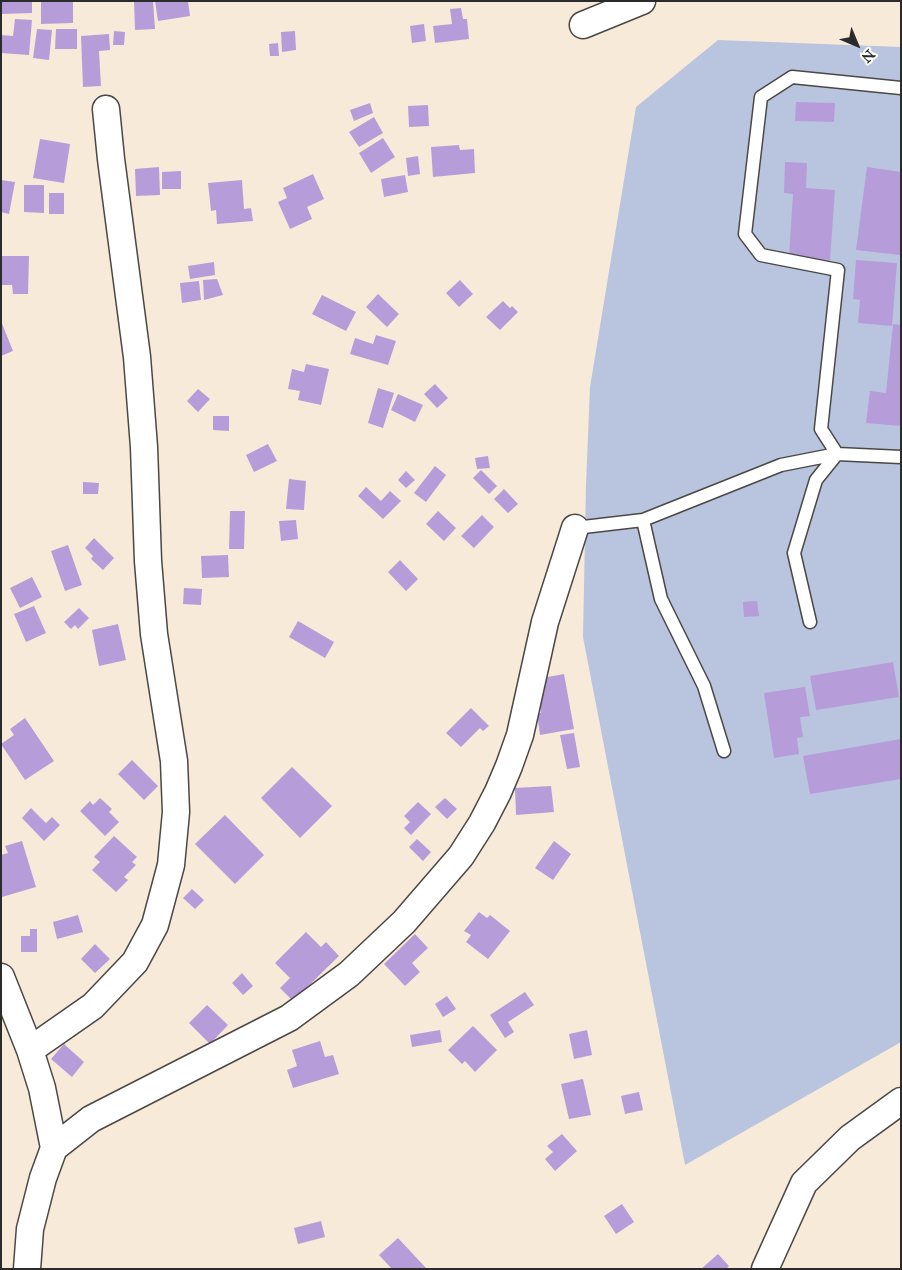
<!DOCTYPE html>
<html>
<head>
<meta charset="utf-8">
<style>
	body { margin:0 }
	#map { position:relative; width:902px; height:1270px; overflow:hidden; background:#f8ead8; font-family:"IM FELL Great Primer",serif }
	canvas { display:block }
	.frame { position:absolute; inset:0; border:2px solid #2b2b2b; pointer-events:none }
	.north { position:absolute; left:832px; top:20px; width:50px; height:50px; -webkit-text-stroke:4px #fff; paint-order:stroke; rotate:135deg; font-size:14px; font-weight:700; line-height:20px; text-align:center; color:#2b2b2b }
	.north::after { content:''; display:block; margin:auto; width:18px; height:22px; background:#2b2b2b; clip-path:polygon(50% 0,100% 100%,50% 72%,0 100%) }
</style>
</head>
<body>
<div id="map">
<canvas width="902" height="1270"></canvas>
<div class="frame"></div>
<div class="north">N</div>
</div>
<script>
const context = document.querySelector('canvas').getContext('2d');
context.lineJoin = 'round';
function fillPath(path, color) {
  context.fillStyle = color;
  context.fill(path, 'evenodd');
}
function stroke(path, color, width, dash) {
  context.strokeStyle = color;
  context.lineWidth = width;
  context.lineCap = dash ? 'butt' : 'round';
  context.setLineDash(dash || []);
  context.stroke(path);
}
fillPath(new Path2D(`
	M718,40L901,47V1042L685,1165L583,637L586,485L590,387L636,107Z`), '#b9c4de');
fillPath(new Path2D(`
	M1,1H32V13L1,14Z
	M41,1H73V23L41,24Z
	M134,1H153L155,29L135,30Z
	M155,1H188L190,16L158,21Z
	M461,8L463,19H467L469,39L435,43L433,26L452,24L450,9Z
	M15,19L32,20L29,55L1,53V35L13,36Z
	M424,24L426,41L412,43L410,26Z
	M37,29L52,30L49,60L33,58Z
	M56,29H77V49H55Z
	M114,31L125,32L124,45H113Z
	M295,31L296,50L282,52L281,32Z
	M109,34L110,50L99,51L101,86L83,87L81,36Z
	M278,43L279,56H270L269,44Z
	M796,102L835,103L834,122L795,121Z
	M370,103L373,113L354,121L350,110Z
	M428,105L429,126L409,127L408,106Z
	M374,117L383,133L359,147L349,132Z
	M383,138L395,157L371,173L359,153Z
	M40,139L70,144L64,183L33,178Z
	M459,145L460,150L474,149L475,173L433,177L431,147Z
	M418,156L420,174L408,176L406,158Z
	M785,162L807,163L806,188L835,190L830,260L789,257L793,194L784,193Z
	M159,167L160,195L136,196L135,169Z
	M867,167L901,172L900,255L856,250Z
	M181,171V189H162V172Z
	M313,174L324,199L307,207L312,219L290,229L278,202L287,198L283,188Z
	M405,175L408,192L384,197L381,179Z
	M1,180L15,182L9,214L1,212Z
	M242,180L244,209L251,208L253,221L217,224L216,210L211,211L208,183Z
	M24,185H44V213L24,212Z
	M49,193H64V214H49Z
	M1,256H29L28,294H13L12,285H1Z
	M856,260L897,263L892,326L858,323L860,300L853,299Z
	M214,262L215,275L190,279L188,266Z
	M217,279L223,295L204,300L203,280Z
	M460,280L473,294L459,307L446,293Z
	M199,281L201,300L182,303L180,283Z
	M378,294L399,314L387,327L366,307Z
	M322,295L356,312L346,331L312,314Z
	M503,301L510,308L512,306L518,312L500,330L486,317Z
	M1,321L13,351L1,356Z
	M893,324L901,325V426L866,423L870,391L886,393Z
	M376,335L396,341L388,365L350,354L355,338L373,344Z
	M306,364L329,369L321,405L298,400L300,391L288,389L292,369L304,372Z
	M435,384L448,398L437,408L424,394Z
	M378,388L394,393L383,428L368,423Z
	M198,389L210,399L198,412L187,401Z
	M398,394L423,405L415,422L391,410Z
	M213,416H229V431L213,430Z
	M268,444L277,461L254,472L246,455Z
	M488,456L490,468L477,469L475,458Z
	M435,466L446,475L426,502L414,493Z
	M481,470L497,486L489,494L473,478Z
	M406,471L415,480L406,488L398,480Z
	M289,479L306,481L304,510L286,509Z
	M83,482L99,483L98,494H83Z
	M366,487L381,501L390,491L401,501L383,519L358,496Z
	M504,489L518,504L508,513L494,499Z
	M230,511H245L244,549H229Z
	M438,511L456,528L444,541L426,524Z
	M482,515L494,527L474,548L461,536Z
	M296,520L298,539L281,541L279,521Z
	M94,538L114,558L103,570L91,559L93,556L85,548Z
	M68,545L82,585L65,591L51,551Z
	M228,555L229,577L202,578L201,556Z
	M400,560L418,579L406,591L388,572Z
	M32,577L42,597L20,608L10,588Z
	M184,588L202,589L201,605L183,604Z
	M757,601L759,616L744,617L743,602Z
	M34,606L46,633L26,642L14,614Z
	M79,608L89,618L78,629L75,625L71,629L64,622Z
	M298,621L334,642L325,658L289,637Z
	M118,624L126,660L99,666L92,630Z
	M893,662L899,697L816,710L810,676Z
	M564,674L574,729L540,735L537,713H541L537,692L544,691L542,678Z
	M805,687L810,716L800,717L803,737L797,738L799,754L774,758L764,693Z
	M471,708L489,726L483,731L480,728L461,747L446,733Z
	M25,718L54,761L25,780L1,744L14,735L10,729Z
	M574,733L580,767L567,769L560,735Z
	M901,739V779L810,794L803,756Z
	M132,760L158,786L144,800L118,774Z
	M292,767L332,806L300,838L261,798Z
	M551,786L554,812L516,815L515,788Z
	M100,798L112,809L109,812L119,822L105,836L80,811L90,801L93,805Z
	M445,798L457,809L447,819L435,807Z
	M418,802L431,814L411,835L404,828L410,822L404,816Z
	M31,808L46,823L52,817L60,825L44,841L22,818Z
	M225,815L264,855L235,884L195,844Z
	M114,836L137,857L132,862L136,865L124,877L128,880L116,892L92,870L100,862L94,857Z
	M417,839L431,852L423,861L409,847Z
	M22,841L36,887L2,897L1,855L8,853L5,846Z
	M554,841L571,854L553,880L535,868Z
	M192,889L204,900L195,909L183,898Z
	M479,912L487,918L490,915L510,931L488,959L466,942L471,935L464,931Z
	M78,915L83,932L57,939L53,922Z
	M30,929H37V952H21V936H30Z
	M306,932L321,947L326,942L339,956L293,1001L280,988L290,978L275,963Z
	M415,934L428,948L412,963L420,972L405,986L384,964Z
	M95,944L110,959L95,973L81,959Z
	M242,973L253,986L243,995L232,983Z
	M525,992L534,1005L508,1022L514,1032L505,1038L490,1015Z
	M447,996L456,1009L443,1017L435,1004Z
	M207,1005L228,1025L210,1044L189,1023Z
	M473,1026L497,1050L475,1072L465,1061L462,1064L448,1050Z
	M440,1030L442,1042L412,1047L410,1035Z
	M587,1030L592,1055L574,1059L569,1034Z
	M320,1041L325,1057L333,1055L339,1074L293,1088L287,1070L297,1066L292,1050Z
	M64,1044L84,1062L72,1077L51,1059Z
	M583,1079L591,1115L569,1119L561,1084Z
	M639,1092L643,1110L625,1114L621,1096Z
	M562,1134L577,1151L555,1171L545,1159L553,1152L547,1146Z
	M622,1204L634,1222L616,1234L604,1216Z
	M321,1221L325,1237L298,1244L294,1228Z
	M398,1238L427,1269H392L379,1255Z
	M718,1254L729,1266L726,1269H701Z`), '#b69dda');
const lane = new Path2D(`
	M643,520L661,599L704,686L724,751
	M575,528L643,520L781,465L837,454L821,429L838,270L761,255L745,234L761,97L792,77L901,88
	M810,622L794,553L816,480L837,454L901,457`);
const street = new Path2D(`
	M583,25L642,1
	M1,977L30,1050L42,1088L54,1148
	M30,1050L93,1006L135,962L155,925L171,865L176,812L174,761L154,634L148,561L144,447L137,357L111,159L106,109
	M27,1269L30,1229L43,1178L54,1148L91,1119L289,1018L349,974L404,922L461,856L482,823L498,792L509,766L520,735L545,622L575,528
	M765,1269L804,1183L850,1138L901,1101`);
stroke(lane, '#4a4845', 15);
stroke(street, '#4a4845', 29);
stroke(lane, '#fff', 12);
stroke(street, '#fff', 26);
</script>
</body>
</html>
